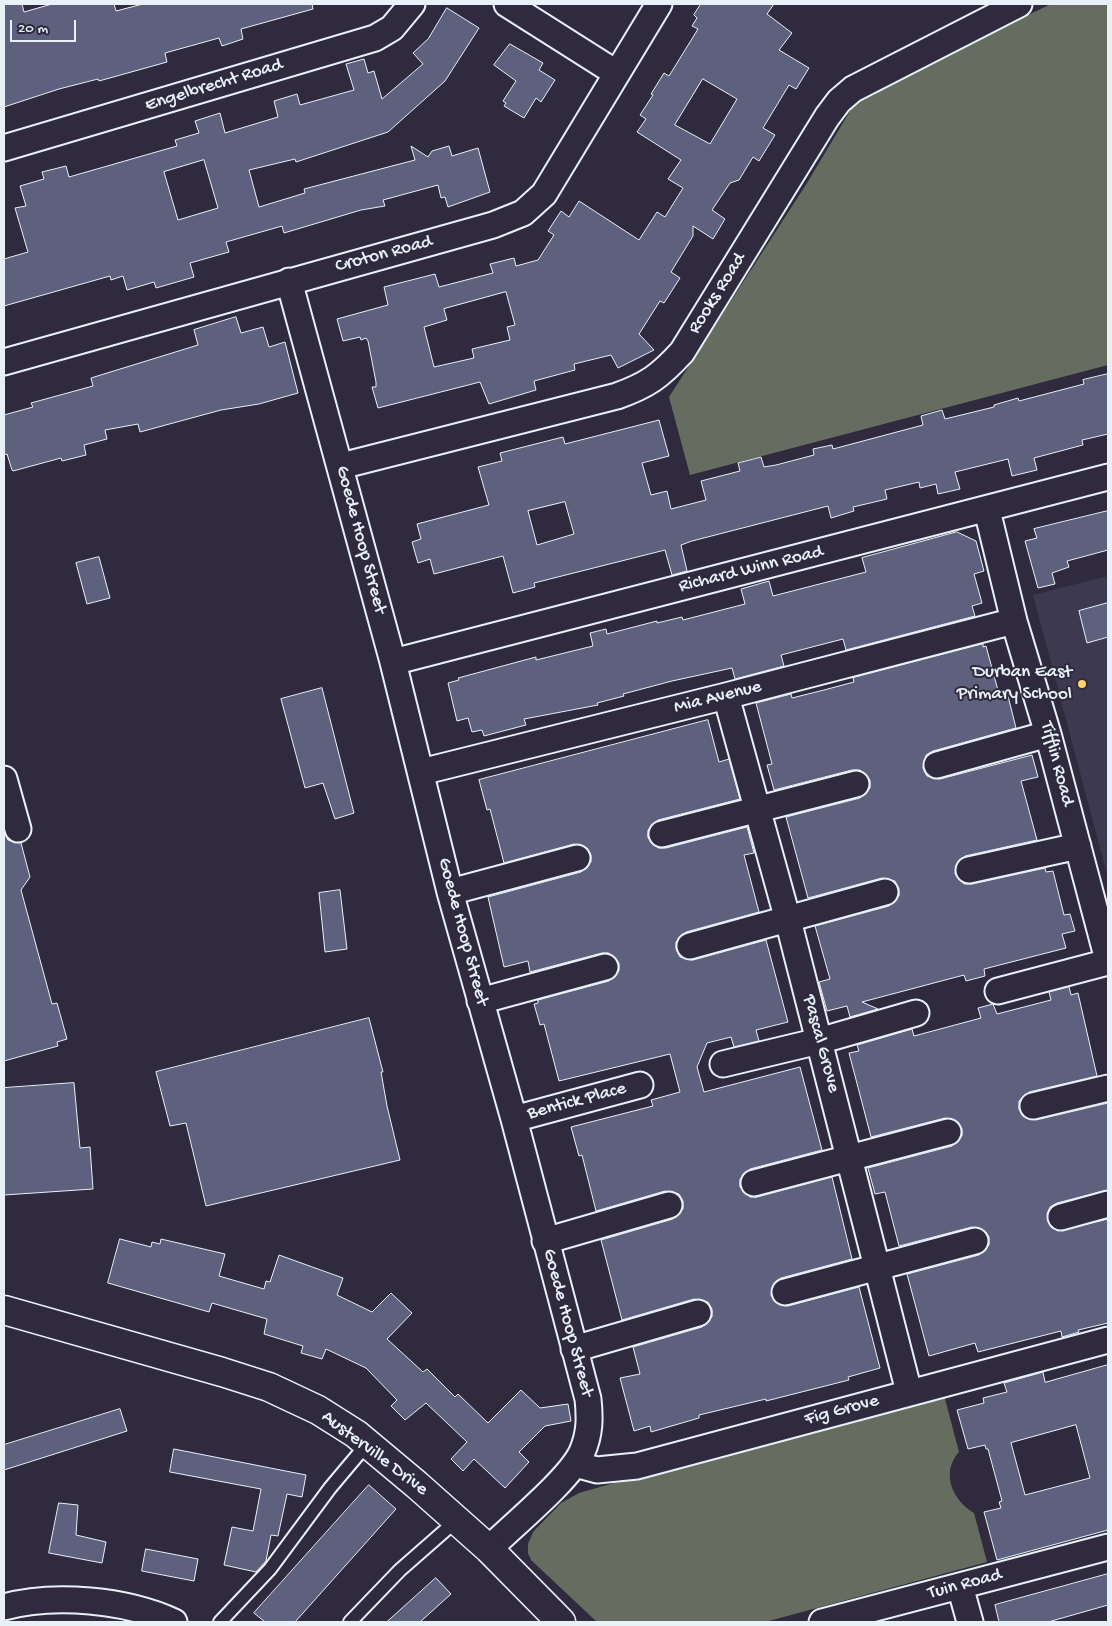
<!DOCTYPE html>
<html>
<head>
<meta charset="utf-8">
<style>
	body { margin:0 }
	#map { position:relative; width:1112px; height:1626px; overflow:hidden; background:#2f2a3d; font-family:"Gochi Hand",sans-serif }
	canvas { display:block }
	.frame { position:absolute; inset:0; border:5px solid #e8f1f8; pointer-events:none }
	.scale { position:absolute; left:10px; top:20px; width:66px; height:22px; box-sizing:border-box; border:2px solid #e8f1f8; border-top:0; padding-left:6px; font-size:15px; line-height:18px; white-space:nowrap; color:#e8f1f8; -webkit-text-stroke:4px #2f2a3d; paint-order:stroke }
</style>
</head>
<body>
<div id="map">
<canvas width="1112" height="1626"></canvas>
<div class="frame"></div>
<div class="scale">20 m</div>
</div>
<script>
const context = document.querySelector('canvas').getContext('2d');
context.lineJoin = 'round';
function fillPath(path, color) {
  context.fillStyle = color;
  context.fill(path, 'evenodd');
}
function stroke(path, color, width, dash) {
  context.strokeStyle = color;
  context.lineWidth = width;
  context.lineCap = dash ? 'butt' : 'round';
  context.setLineDash(dash || []);
  context.stroke(path);
}
function label(font, color, halo, rows, align = 'center') {
  context.font = font + ' "Gochi Hand",sans-serif';
  context.lineWidth = 4;
  context.setLineDash([]);
  context.textBaseline = 'middle';
  context.strokeStyle = halo;
  context.fillStyle = color;
  for (const [text, x, y, turn = 0] of rows) {
    context.save();
    context.translate(x, y);
    context.rotate((+turn || 0) * Math.PI / 180);
    context.textAlign = isNaN(turn) ? turn : align;
    if (halo) context.strokeText(text, 0, 0);
    context.fillText(text, 0, 0);
    context.restore();
  }
}
fillPath(new Path2D(`
	M1108,576V878L1033,595Z`), '#3d3a50');
fillPath(new Path2D(`
	M1051,4H1108V365L690,475L669,397L807,183L853,106L870,92Z
	M944,1395L959,1452C940,1473 953,1501 974,1513L987,1562L765,1622H597L531,1560L528,1553V1544L533,1532L561,1503L579,1493L782,1435Z`), '#666d60');
const building = new Path2D(`
	M4,4H22L24,12L52,4H114L116,11L143,4H312L313,9L241,29L243,39L222,46L219,38L165,53L167,62L99,81L98,79L59,89L4,107Z
	M701,4H774L767,14L792,33L779,50L809,68L796,89L789,85L763,128L775,135L759,161L753,157L739,180L730,183L712,210L725,219L713,239L693,226V236L671,272L680,278L664,303L660,301L639,334L654,350L618,368L611,355L574,364L575,370L534,381L536,390L489,404L480,382L378,408L372,387H376V382L368,341L366,338L361,340L360,337L343,341L337,319L388,305L384,287L435,274L439,287L493,273L490,264L514,258L516,266L538,260L554,235L548,231L561,211L569,217L579,201L639,240L657,212L665,217L683,188L668,179L681,160L637,132L646,119L640,115L653,95L651,94L664,73L669,76L698,29L692,26L697,18L694,15ZM703,79L737,99L710,144L675,125ZM506,292L515,325L507,327L510,340L472,349L474,358L434,367L424,327L447,320L444,309Z
	M447,8L479,28L445,81L388,132L296,162L295,159L249,170L259,207L305,193L304,189L415,160L411,146L428,157L432,151L449,146L452,156L478,148L490,192L448,207L445,197L441,198L438,185L383,200L385,206L361,210L284,233L282,226L226,242L229,252L190,263L194,277L156,288L154,282L127,290L123,276L111,280L110,276L4,306V259L28,252L15,208L26,206L20,186L44,179L42,172L66,166L69,177L177,146L175,140L199,133L195,121L220,113L225,133L278,117L274,101L297,94L300,105L354,90L346,64L364,59L368,73L374,71L382,99L423,64L413,53L428,39ZM204,160L218,208L178,220L164,172Z
	M510,44L543,63L539,70L555,80L541,102L536,98L524,118L504,106L506,103L503,101L516,81L494,65Z
	M236,317L241,333L263,327L269,347L285,342L298,393L259,404L221,410L140,432L138,424L105,430L107,439L84,445L86,455L62,461L61,458L13,471L12,470L7,454L4,455V415L33,407L31,403L93,386L91,378L198,345L194,330Z
	M1108,374V434L1082,440L1083,445L1034,458L1037,470L1012,476L1008,459L955,472L960,489L938,494L936,484L920,488L919,482L885,490L887,499L853,507L854,511L831,518L828,506L692,541L681,545L687,571L672,575L665,550L534,583L535,587L513,593L503,556L434,574L430,559L418,563L412,542L421,539L417,524L489,505L478,467L502,461L500,453L563,437L565,444L659,420L669,456L642,463L651,495L667,491L671,509L706,500L701,481L740,471L738,463L761,457L764,467L776,465L814,455L813,449L832,445L833,449L923,425L921,416L942,410L945,419L994,407V405L1018,398L1019,401L1084,384L1083,380ZM565,502L574,534L537,545L528,511Z
	M1108,511V550L1067,561L1069,567L1052,573L1055,584L1038,588L1025,541L1037,538L1034,529Z
	M957,532L976,541L984,571L974,574L982,603L972,606L975,616L846,650L843,639L781,655L784,666L735,679L732,668L672,681L623,694L624,696L597,703L598,705L524,719L526,725L484,736L482,730L472,732L468,718L457,721L448,683L459,680L458,678L536,657V660L593,646L590,633L606,629L607,634L657,621V623L682,617L683,620L745,604L741,589L769,581L773,596L866,572L862,558Z
	M99,557L110,598L87,604L76,563Z
	M1108,603V637L1087,643L1079,611Z
	M983,644V647L986,646L999,694L1007,692L1016,728L933,751L926,755L923,768L927,776L940,779L1032,755L1038,777L1021,781L1037,840L965,856L956,865L955,874L964,884H972L1045,868L1046,872L1053,871L1064,915L1070,914L1075,931L1062,934L1066,948L984,969L985,976L966,981L964,975L862,1002L878,1009L850,1017L847,1006L827,1011L819,982L830,979L815,926L889,906L899,896V889L895,881L882,878L808,898L786,817L860,798L870,788V780L860,770H852L774,790L767,765L772,764L756,703L791,694L792,698L824,690L854,682L853,678Z
	M322,688L354,813L335,819L323,783L305,788L281,699Z
	M708,720L719,762L729,759L740,799L658,820L648,830V838L658,848H666L747,827L754,853L744,855L759,912L686,932L676,942V949L680,957L693,960L766,940L788,1022L756,1030L759,1041L734,1047L731,1037L707,1043L697,1067L704,1092L800,1067L822,1150L750,1169L740,1179V1187L750,1197H757L832,1177L852,1259L781,1278L775,1282L771,1295L775,1302L788,1306L859,1287L880,1368L848,1377L849,1380L766,1401V1399L699,1415V1418L651,1432L650,1426L634,1431L620,1378L640,1374L633,1347L702,1327L712,1317V1309L708,1302L694,1299L622,1320L601,1240L673,1219L683,1209V1201L679,1194L665,1191L596,1211L582,1155L579,1156L571,1127L653,1106L651,1100L680,1092L670,1054L559,1081L544,1024L540,1025L534,1004L538,1003V1000L609,981L619,971V963L609,953H602L530,972L528,961L504,967L488,897L581,872L591,862V855L587,848L574,844L504,863L490,809L487,810L479,780Z
	M4,831L8,840L21,843L30,877L21,890L52,1004L57,1003L67,1039L57,1042L58,1046L4,1061Z
	M340,890L347,949L325,952L319,893Z
	M1069,987L1071,995L1078,993L1097,1076L1029,1092L1019,1101V1109L1023,1116L1036,1120L1108,1103V1190L1057,1203L1050,1207L1047,1214L1051,1227L1058,1231L1108,1219V1323L1078,1330L1079,1332L1062,1337L1061,1331L978,1352L975,1343L929,1356L907,1274L979,1255L989,1245V1237L985,1231L972,1227L899,1246L885,1192L875,1194L868,1168L952,1146L962,1136V1129L958,1122L945,1118L871,1137L849,1053L859,1051L857,1045L912,1029L914,1036L981,1018L978,1008L993,1004L997,1014L1051,1000L1049,992Z
	M369,1018L383,1072H381L387,1106L400,1160L206,1206L186,1123L170,1126L156,1072Z
	M74,1083L80,1148L90,1147L93,1189L4,1195V1088Z
	M120,1239L151,1247L152,1242L160,1244L161,1239L225,1254L219,1276L264,1289L266,1281L270,1282L279,1255L343,1278L337,1295L372,1312L391,1293L412,1313L387,1339L423,1372L427,1369L455,1397L458,1394L488,1423L521,1390L540,1408L568,1404L571,1421L545,1426L519,1452L529,1462L505,1488L474,1459L463,1471L451,1459L467,1442L426,1403L405,1420L391,1406L397,1400L366,1368L326,1349L322,1359L301,1353L303,1346L264,1334L267,1319L212,1303L209,1312L108,1283Z
	M1108,1365V1530L997,1560L984,1512L1001,1508L999,1502L1002,1501L988,1449H986L985,1445L968,1449L957,1410L984,1403L983,1398L1007,1392L1004,1383L1043,1372L1045,1382ZM1076,1425L1090,1478L1025,1495L1011,1443Z
	M120,1409L127,1431L4,1470V1445Z
	M174,1449L306,1475L302,1497L287,1494L278,1536L271,1535L266,1561L256,1572L224,1565L232,1527L253,1531L261,1489L170,1472Z
	M369,1485L396,1509L295,1622H265L254,1613Z
	M59,1503L78,1505L76,1535L106,1542L102,1563L49,1553Z
	M146,1549L198,1559L194,1581L142,1571Z
	M1108,1574V1605L1048,1622H999L995,1605Z
	M436,1578L451,1594L420,1622H387Z`);
fillPath(building, '#5e617e');
stroke(building, '#e8f1f8', 1);
const service = new Path2D(`
	M220,1622L270,1569L330,1488L367,1444
	M350,1622L400,1570L457,1520`);
const minor = new Path2D(`
	M507,4L616,73
	M4,148L375,38L392,28L412,4
	M289,281L393,662L450,892L514,1119L588,1399C590,1418 590,1434 582,1452C570,1479 512,1526 489,1549
	M4,362L493,225L523,213L544,194L659,4
	M341,466L617,396C648,385 660,376 682,352L827,117L839,101L853,89L1019,4
	M987,510L1014,621L1048,734L1108,960
	M393,662L1108,477
	M726,696L788,920L909,1392
	M937,765L1048,734
	M421,772L726,696L1014,621
	M4,779L18,829
	M662,834L856,784
	M969,870L1078,846
	M450,892L577,858
	M690,946L885,892
	M998,991L1108,962
	M480,1001L605,967
	M723,1064L819,1041L916,1013
	M1033,1106L1108,1088
	M514,1119L640,1085
	M754,1183L948,1132
	M1061,1217L1108,1204
	M545,1241L669,1205
	M785,1292L975,1241
	M574,1349L698,1313
	M575,1464L597,1470L637,1466L1108,1340
	M960,1586L970,1622
	M4,1607C54,1593 127,1600 174,1622
	M822,1622L1108,1547`);
const tertiary = new Path2D(`
	M4,1310L222,1372L269,1387L318,1410L356,1434L417,1485L489,1549L561,1622`);
stroke(service, '#e8f1f8', 16);
stroke(minor, '#e8f1f8', 29);
stroke(tertiary, '#e8f1f8', 31);
stroke(service, '#2f2a3d', 12);
stroke(minor, '#2f2a3d', 25);
stroke(tertiary, '#2f2a3d', 28);
for (const [x, y, r, color] of [
	[1082,684,5,"#ffd166"]
]) {
  const dot = new Path2D();
  dot.arc(x, y, r, 0, 2 * Math.PI);
  context.fillStyle = color;
  context.fill(dot);
  stroke(dot, '#2f2a3d', 2);
}
label('19px', '#e8f1f8', '#2f2a3d', [
	["Engelbrecht Road",214,86,-17],
	["Croton Road",384,255,-15],
	["Rooks Road",718,294,-58],
	["Goede Hoop Street",360,540,75],
	["Richard Winn Road",751,570,-14],
	["Mia Avenue",718,698,-14],
	["Tifflin Road",1056,764,75],
	["Goede Hoop Street",462,932,75],
	["Pascal Grove",820,1044,75],
	["Bentick Place",577,1102,-15],
	["Goede Hoop Street",567,1323,75],
	["Fig Grove",842,1411,-15],
	["Austerville Drive",374,1454,37],
	["Tuin Road",965,1585,-15]
]);
label('19px', '#e8f1f8', '#2f2a3d', [
	["Durban East",1072,673],
	["Primary School",1072,695]
], 'right');
</script>
</body>
</html>
